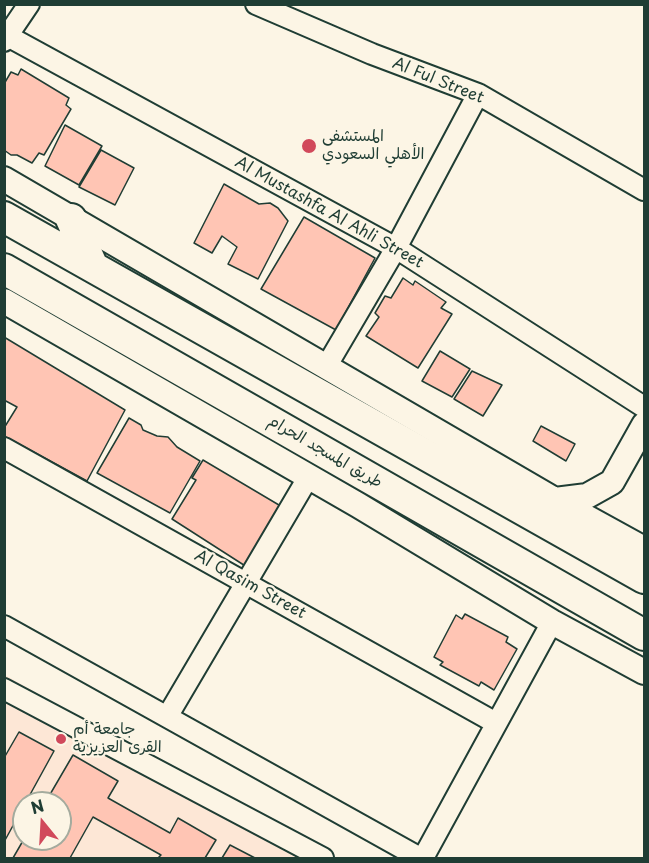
<!DOCTYPE html>
<html>
<head>
<meta charset="utf-8">
<style>
	body { margin:0 }
	#map { position:relative; width:649px; height:863px; overflow:hidden; background:#fcf5e5; font-family:"Playpen Sans",sans-serif }
	canvas { display:block }
	.frame { position:absolute; inset:0; border:6px solid #1f3d34; pointer-events:none }
	.north { position:absolute; left:12px; top:791px; width:60px; height:60px; box-sizing:border-box; background:#fcf5e5; border:2px solid #a4ab9e; border-radius:50%; rotate:342deg; font-size:16px; font-weight:700; line-height:24px; text-align:center; color:#1f3d34 }
	.north::after { content:''; display:block; margin:auto; width:21px; height:27px; background:#d1495b; clip-path:polygon(50% 0,100% 100%,50% 72%,0 100%) }
</style>
</head>
<body>
<div id="map">
<canvas width="649" height="863"></canvas>
<div class="frame"></div>
<div class="north">N</div>
</div>
<script>
const context = document.querySelector('canvas').getContext('2d');
context.lineJoin = 'round';
function fillPath(path, color) {
  context.fillStyle = color;
  context.fill(path, 'evenodd');
}
function stroke(path, color, width, dash) {
  context.strokeStyle = color;
  context.lineWidth = width;
  context.lineCap = dash ? 'butt' : 'round';
  context.setLineDash(dash || []);
  context.stroke(path);
}
function label(font, color, halo, rows, align = 'center') {
  context.font = font + ' "Playpen Sans","Playpen Sans Arabic",sans-serif';
  context.lineWidth = 4.5;
  context.setLineDash([]);
  context.textBaseline = 'middle';
  context.strokeStyle = halo;
  context.fillStyle = color;
  for (const [text, x, y, turn = 0] of rows) {
    context.save();
    context.translate(x, y);
    context.rotate((+turn || 0) * Math.PI / 180);
    context.textAlign = isNaN(turn) ? turn : align;
    if (halo) context.strokeText(text, 0, 0);
    context.fillText(text, 0, 0);
    context.restore();
  }
}
fillPath(new Path2D(`
	M5,675L330,858H5ZM24,803H60V839H24Z`), '#fde7d6');
const building = new Path2D(`
	M21,69L69,98L66,105L71,109L44,155L39,153L32,163L17,155H11L4,150V84L11,72L18,75Z
	M65,125L102,146L79,185L45,166Z
	M101,150L134,168L115,205L79,187Z
	M224,184L259,204L270,203L278,208L288,221L258,279L228,264L237,247L222,236L212,253L194,243Z
	M304,217L375,258L336,330L261,289Z
	M403,278L413,285L415,281L446,302L441,308L452,314L418,368L366,336L379,317L375,313L385,296L391,298Z
	M4,337L125,410L87,481L4,436V428L17,407L4,400Z
	M440,351L470,369L452,397L422,381Z
	M472,371L502,385L483,416L454,399Z
	M129,418L141,425L143,430L157,436L168,437L177,447L200,461L170,513L97,473Z
	M541,426L575,444L566,461L533,441Z
	M203,460L284,508L250,569L172,519L196,480L192,478Z
	M465,614L508,637L506,642L517,649L494,690L481,682L479,686L440,665L443,662L434,657L456,615L462,619Z
	M19,732L54,751L4,842V758Z
	M73,755L118,781L108,798L170,833L178,818L216,840L205,858H158L161,855L93,817L70,858H13L24,839H60V803H45Z
	M230,845L255,858H222Z`);
fillPath(building, '#ffc5b4');
stroke(building, '#1f3d34', 1.5);
const minor = new Path2D(`
	M256,4L372,54L478,94L644,190
	M4,34L396,248L644,407
	M4,41L29,4
	M326,367L396,248L478,94
	M4,448L496,723
	M4,626L420,858
	M4,689L323,858
	M167,717L309,476
	M423,858L552,622`);
const tertiary = new Path2D(`
	M4,179L555,500L644,549
	M4,301L358,505L552,622L644,672
	M555,500L587,496L612,482L644,425`);
const primary = new Path2D(`
	M4,217L644,578
	M71,219L93,267
	M4,269L644,635`);
stroke(minor, '#1f3d34', 24);
stroke(tertiary, '#1f3d34', 28);
stroke(primary, '#1f3d34', 34);
stroke(minor, '#fcf5e5', 20);
stroke(tertiary, '#fcf5e5', 24);
stroke(primary, '#fcf5e5', 30);
for (const [x, y, r, color] of [
	[309,146,8,"#d1495b"],
	[61,739,6,"#d1495b"]
]) {
  const dot = new Path2D();
  dot.arc(x, y, r, 0, 2 * Math.PI);
  context.fillStyle = color;
  context.fill(dot);
  stroke(dot, '#fcf5e5', 2);
}
label('16px', '#1f3d34', '#fcf5e5', [
	["Al Ful Street",438,81,22],
	["Al Mustashfa Al Ahli Street",329,213,29],
	["طريق المسجد الحرام",325,452,30],
	["Al Qasim Street",250,585,29]
]);
label('16px', '#1f3d34', '#fcf5e5', [
	["المستشفى",322,137],
	["الأهلي السعودي",322,155],
	["جامعة أم",73,730],
	["القرى العزيزية",73,748]
], 'left');
</script>
</body>
</html>
